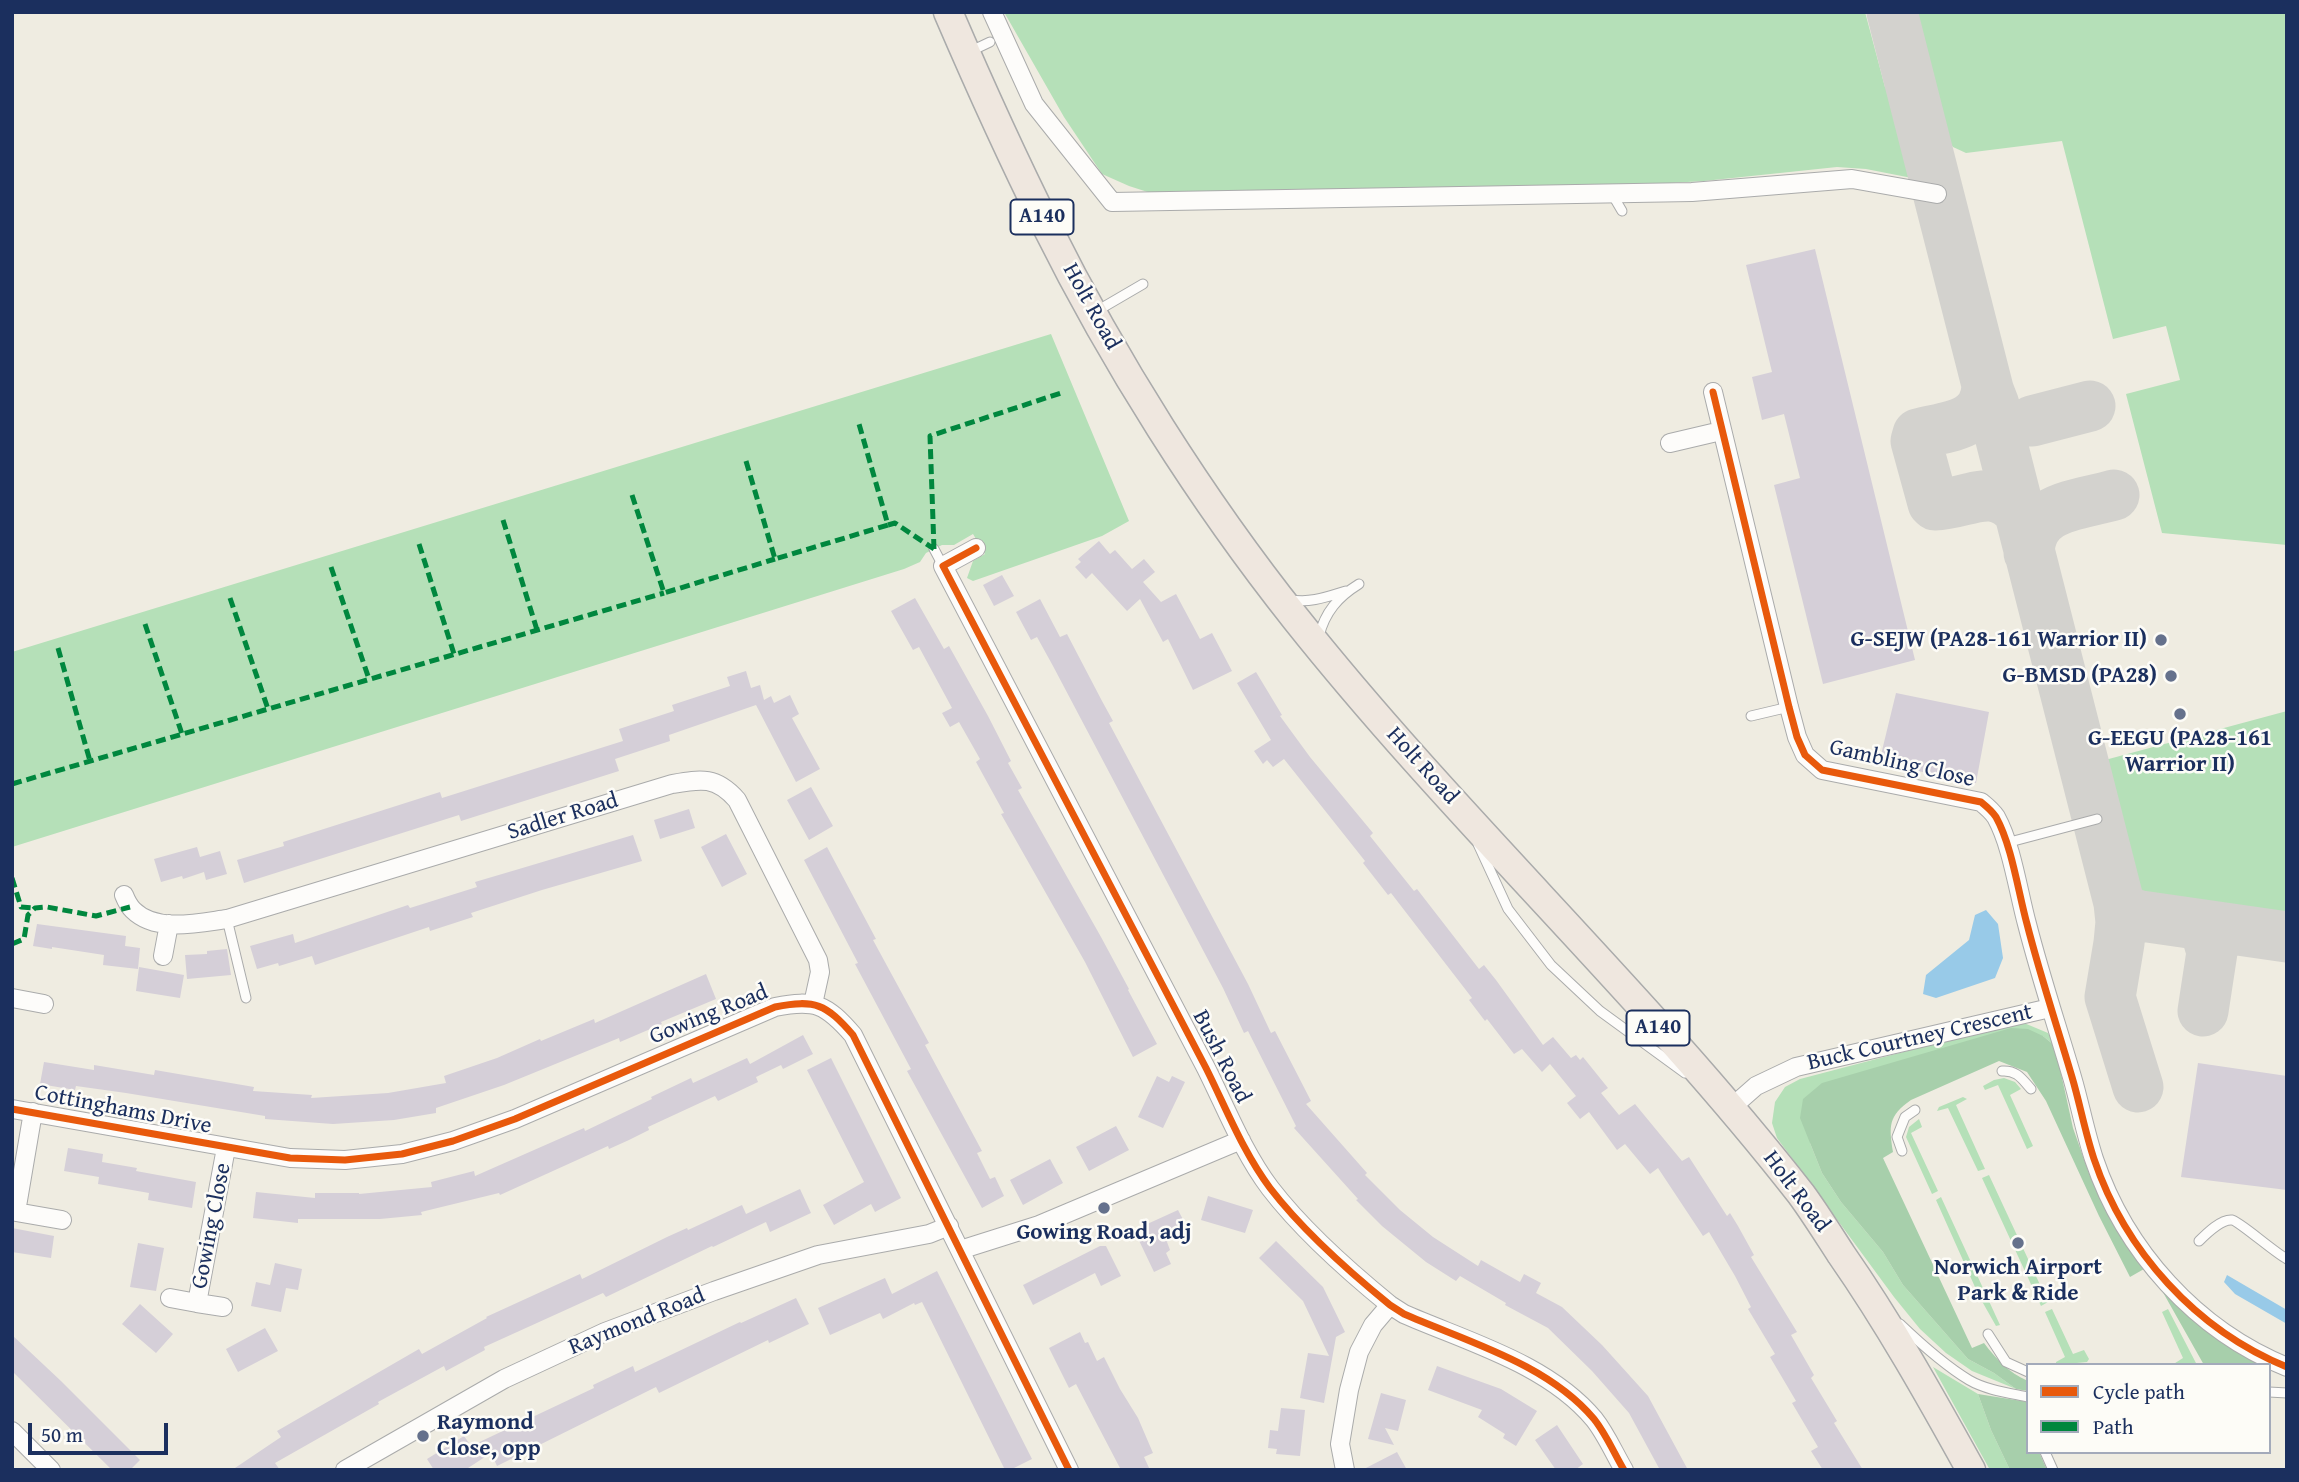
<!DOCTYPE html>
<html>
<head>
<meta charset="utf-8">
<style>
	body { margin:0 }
	#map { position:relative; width:2299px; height:1482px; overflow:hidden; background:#efece1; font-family:"Gentium Book Plus",serif }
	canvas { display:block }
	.frame { position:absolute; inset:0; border:14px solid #1b2f5e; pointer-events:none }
	.legend { position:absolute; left:2026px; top:1363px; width:245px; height:91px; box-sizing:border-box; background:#fdfcf7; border:2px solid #a3aaba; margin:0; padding:9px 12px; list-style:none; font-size:21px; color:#1b2f5e }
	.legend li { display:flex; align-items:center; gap:14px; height:35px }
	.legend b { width:35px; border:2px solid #a3aaba }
	.scale { position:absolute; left:28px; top:1423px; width:140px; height:32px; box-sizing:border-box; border:4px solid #1b2f5e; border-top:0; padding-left:9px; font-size:21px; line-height:24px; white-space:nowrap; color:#1b2f5e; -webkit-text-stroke:5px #fdfcf7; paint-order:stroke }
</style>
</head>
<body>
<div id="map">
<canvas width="2299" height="1482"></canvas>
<div class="frame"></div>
<ul class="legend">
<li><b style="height:9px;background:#e8590c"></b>Cycle path</li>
<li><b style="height:9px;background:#00873e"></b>Path</li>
</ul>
<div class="scale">50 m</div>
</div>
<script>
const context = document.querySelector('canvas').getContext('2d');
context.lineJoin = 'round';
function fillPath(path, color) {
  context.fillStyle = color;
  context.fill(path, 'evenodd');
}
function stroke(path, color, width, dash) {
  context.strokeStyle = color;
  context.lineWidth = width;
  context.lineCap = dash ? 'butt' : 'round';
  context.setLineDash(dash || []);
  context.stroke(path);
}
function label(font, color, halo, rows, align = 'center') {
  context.font = font + ' "Gentium Book Plus",serif';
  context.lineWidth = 5;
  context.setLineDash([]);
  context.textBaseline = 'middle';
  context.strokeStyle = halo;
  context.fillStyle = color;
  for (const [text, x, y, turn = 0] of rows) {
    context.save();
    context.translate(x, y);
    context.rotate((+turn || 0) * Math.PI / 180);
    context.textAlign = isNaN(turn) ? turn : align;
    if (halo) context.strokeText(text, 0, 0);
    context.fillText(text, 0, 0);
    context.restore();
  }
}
fillPath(new Path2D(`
	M1004,12H1865L1885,87L1896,94L1917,179L1866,169L1837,167L1704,181L1604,187L1157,195L1129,186L1102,174L1064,117Z
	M1915,12H2287V545L2162,533L2126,394L2180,380L2166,326L2113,339L2062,141L1966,153L1953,147L1947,140Z
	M1051,334L1129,521L1102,536L973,581L967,578L973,561L985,554L973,534L954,545H942L926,553L920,562L904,569L12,847V652Z
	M2287,711V925L2159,906L2142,900L2134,888L2105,760Z
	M2024,1023L2048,1033L2055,1046L2043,1036L1810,1143L1822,1173L1841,1202L1883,1252L1903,1285L1968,1359L1994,1373L2016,1389L1972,1371L1946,1353L1920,1329L1894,1297L1777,1138L1772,1123L1775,1102L1785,1087L1800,1079L2010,1024Z
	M2004,1078L2015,1082L2021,1089L2010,1095L2033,1146L2027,1149L1998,1085L1985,1090L1983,1086L1994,1080Z
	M1963,1097L1967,1099L1956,1105L1985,1169L1978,1171L1948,1108L1937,1111L1939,1107Z
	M1919,1119L1922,1127L1911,1133L1938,1191L1932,1194L1906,1137L1909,1127Z
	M1989,1175L2048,1302L2041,1306L1982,1178Z
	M1941,1197L2000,1325L1996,1326L1979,1296L1936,1200Z
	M2052,1309L2073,1354L2084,1350L2089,1359L2087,1362L2056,1365V1362L2065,1357L2045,1312Z
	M2168,1309L2197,1365H2172L2183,1358L2162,1312Z
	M1933,1367L1978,1394L1991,1430L2010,1470H1990Z`), '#b5e0b8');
fillPath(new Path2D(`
	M2011,1028L2028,1029L2043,1036L2055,1046L2073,1128L2090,1176L2115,1227L2144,1269L2130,1277L2099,1216L2046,1101L2027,1072L1999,1061L1911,1100C1888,1116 1889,1126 1893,1152L1883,1158L1972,1348L1984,1343C1997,1360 2008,1372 2028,1381V1391L2016,1389L1994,1373L1968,1359L1903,1285L1883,1252L1841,1202L1822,1173L1800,1118L1803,1099L1822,1083Z
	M2156,1280L2268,1365H2204Z
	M1978,1394L2028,1402V1452H2039L2047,1470H2010L1991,1430Z`), '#a7cfab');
fillPath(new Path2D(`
	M1986,910L1998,924L2003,958L1995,978L1936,998L1923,994L1926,975L1969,940L1975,915Z
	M2227,1275L2287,1310V1324L2235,1294L2224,1282Z`), '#98cae8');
stroke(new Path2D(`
	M1892,12L2119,903L2130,913L2141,916L2287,937
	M1994,405L1987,387C1984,426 1949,426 1918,434L1916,441L1933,503L1935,505C1968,504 1992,481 2019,512
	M2032,421L2090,406
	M2029,553C2031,505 2076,506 2114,495
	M2119,903L2121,922L2119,943L2110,997L2138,1087
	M2197,924L2207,935L2212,952L2203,1011`), '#d3d2ce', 51);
fillPath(new Path2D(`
	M1815,249L1915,660L1823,684L1774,485L1800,478L1784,414L1762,420L1752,377L1772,372L1746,265Z
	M1099,541L1110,554L1115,550L1132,569L1144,559L1155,572L1143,582L1161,602L1176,594L1200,639L1212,633L1232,671L1193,690L1168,639L1163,642L1140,599L1127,611L1092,573L1086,579L1075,567L1081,562L1078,559Z
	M1002,575L1014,596L994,606L983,585Z
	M915,598L944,649L949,646L988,716L1011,761L1008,763L1022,788L1018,790L1101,937L1129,989L1128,990L1157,1044L1133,1057L1085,962L1001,814L1004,813L976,762L980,759L959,722L950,727L942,713L952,708L919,647L913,650L891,611Z
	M1040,599L1060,637L1067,634L1102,701L1113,721L1109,723L1248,984L1271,1033L1275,1031L1311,1101L1306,1104L1367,1173L1365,1175L1400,1210L1433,1237L1478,1266L1481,1260L1520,1282L1524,1274L1541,1283L1536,1293L1562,1307L1602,1345L1648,1396L1688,1470H1660L1629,1413L1592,1371L1548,1328L1505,1305L1506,1303L1460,1276L1456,1281L1426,1262L1382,1226L1356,1200L1358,1199L1294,1128L1296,1126L1248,1031L1244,1033L1223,988L1053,666L1037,637L1031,640L1016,612Z
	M746,671L751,688L760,685L764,700L771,696L774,703L790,695L799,714L792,718L820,769L796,782L756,705L669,735L670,741L615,759L619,771L461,821L459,815L244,883L237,860L284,846L283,842L440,792L442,798L623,741L619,729L674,711L672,705L730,686L727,677Z
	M1256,672L1282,715L1280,716L1310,757L1373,833L1370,836L1414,891L1417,889L1479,969L1484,965L1496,980L1543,1045L1553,1037L1571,1058L1576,1055L1580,1060L1583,1057L1608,1088L1601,1093L1619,1115L1635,1104L1682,1161L1689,1157L1727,1216L1730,1213L1738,1226L1754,1255L1751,1257L1797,1332L1791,1335L1814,1375L1811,1378L1837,1421L1834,1423L1863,1470H1823L1811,1451L1818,1447L1792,1403L1796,1401L1770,1357L1775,1354L1748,1309L1751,1307L1735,1276L1709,1232L1703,1236L1658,1168L1650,1174L1625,1144L1617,1150L1589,1112L1580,1119L1567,1103L1576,1096L1550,1064L1542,1072L1522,1049L1514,1054L1487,1019L1485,1021L1469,1000L1472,998L1391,893L1388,895L1363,863L1365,861L1284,759L1273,767L1267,760L1263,764L1254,751L1271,740L1237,683Z
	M1896,693L1989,712L1976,783L1879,763Z
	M811,787L833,826L809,840L787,800Z
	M689,809L695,828L660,839L654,820Z
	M726,834L747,874L722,887L701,847Z
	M633,835L642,861L542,890L471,913L473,917L430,931L429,927L315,965L312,956L279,966L278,963L257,969L250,946L293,934L295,943L408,905L410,908L477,887L475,882L519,869Z
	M197,847L200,857L220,851L227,874L206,880L204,872L183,879L182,876L161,882L154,859Z
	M827,847L876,939L873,940L929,1043L925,1045L982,1151L977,1153L990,1179L995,1177L1004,1196L982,1208L907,1071L911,1069L855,964L858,963L804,860Z
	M37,924L126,936L125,946L140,948L138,969L103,965L104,955L52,947V949L33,946Z
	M227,949L231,975L187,979L185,955L207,954V951Z
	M139,967L184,975L180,998L136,991Z
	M706,974L716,999L661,1022L662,1024L620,1042L619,1038L504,1085L436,1108V1113L394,1120L333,1124L265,1119V1116L126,1093L76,1086L75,1090L40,1084L44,1062L94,1070V1065L154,1075L155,1070L254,1087L253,1091L312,1095L311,1098L388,1093L446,1083L444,1076L497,1058L540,1039L541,1041L594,1019L595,1023Z
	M803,1035L813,1054L783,1069L781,1065L756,1077L758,1082L718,1101L715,1096L648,1127L649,1130L629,1140L609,1149L608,1146L500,1195L499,1193L421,1212L422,1215L380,1219H298V1223L253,1218L256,1192L315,1198V1193H359V1194L432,1187L431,1182L474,1171L475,1176L584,1128L585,1131L652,1099L651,1097L691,1078L693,1083L747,1058L750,1064Z
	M831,1058L901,1198L875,1212L871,1204L834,1225L823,1205L864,1182L807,1070Z
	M2198,1063L2287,1076V1190L2181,1177Z
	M1157,1076L1169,1082L1172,1076L1185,1082L1163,1128L1138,1117Z
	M1116,1126L1129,1150L1089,1171L1076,1147Z
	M68,1148L103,1154L102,1162L137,1168L136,1171L196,1182L192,1208L148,1200L149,1193L98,1184L99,1177L64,1171Z
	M1050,1159L1063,1183L1023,1205L1010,1180Z
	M800,1189L811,1213L770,1232L766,1222L713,1247L712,1246L606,1297L603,1293L484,1347L485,1350L446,1371L444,1366L378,1402L379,1404L275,1463L280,1470H232L281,1437L277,1431L419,1349L422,1354L487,1318L486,1317L580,1274L582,1279L667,1237L687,1228L688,1230L742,1205L746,1214Z
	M1208,1196L1253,1210L1245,1233L1201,1220Z
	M1178,1210L1189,1231L1167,1242L1170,1250L1166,1253L1171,1264L1154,1272L1134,1230Z
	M12,1228L54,1236L51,1258L12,1252Z
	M1276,1241L1323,1287L1345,1332L1336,1337L1324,1403L1300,1398L1308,1353L1329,1356L1303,1301L1259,1258Z
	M138,1243L164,1248L156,1291L130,1287Z
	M1100,1246H1106L1121,1276L1101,1286L1095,1273L1033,1305L1023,1285Z
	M275,1263L302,1269L298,1290L286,1288L281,1312L251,1306L256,1282L270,1285Z
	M937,1271L1032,1459L1010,1470H1005L922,1302L915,1305L914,1303L883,1319L880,1313L830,1335L818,1308L885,1278L892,1294Z
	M796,1298L809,1324L769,1343L768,1340L659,1393L656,1387L497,1466L491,1453L465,1470H434L427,1459L464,1436L471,1446L594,1388L593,1385L633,1366L635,1372L740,1322L741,1323Z
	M140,1304L173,1334L156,1353L122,1324Z
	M265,1328L278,1351L238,1372L226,1349Z
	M1080,1332L1085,1343L1088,1342L1097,1361L1104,1357L1120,1389L1138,1418L1153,1453L1144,1457L1150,1470H1121L1076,1384L1069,1388L1049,1348Z
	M12,1335L61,1381L140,1460L130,1470H112L12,1371Z
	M1437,1366L1501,1389L1537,1411L1516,1446L1503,1438L1505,1434L1478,1417L1482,1410L1428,1390Z
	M1381,1393L1406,1400L1398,1431L1385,1428L1394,1445L1368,1439Z
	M1281,1408L1305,1410L1300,1456L1276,1454L1277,1449L1268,1448L1270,1430L1278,1431Z
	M1557,1425L1583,1464L1575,1470H1556L1535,1440Z
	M1397,1452L1407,1470H1362Z`), '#d5cfd8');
const service = new Path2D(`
	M971,51L990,42
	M1612,194L1622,211
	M1095,312L1143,284
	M934,549L943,566
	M1288,599C1308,604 1327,597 1346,591
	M1319,636C1325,612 1338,597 1359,584
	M1751,716L1789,707
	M2006,843L2097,819
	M1478,844L1508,909L1551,965L1600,1011L1685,1073
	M227,919L246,998
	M2002,1071C2017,1070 2022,1079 2031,1089
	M1902,1151L1897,1137L1905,1117L1915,1110
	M2199,1241C2207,1233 2221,1219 2232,1220C2239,1221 2275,1253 2287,1259
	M1900,1324C1921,1344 1944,1365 1969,1380C1986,1390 2009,1393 2028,1397
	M1988,1334L2006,1362L2028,1372
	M2269,1392L2287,1393
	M2045,1452L2053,1470`);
const minor = new Path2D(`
	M992,12L1034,104L1112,202L1692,192L1852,179L1937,194
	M1713,392L1789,707L1797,737L1805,755L1822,770L1981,802C1986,806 1992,811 1996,817C2012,846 2018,891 2027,924C2040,975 2057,1026 2072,1077C2080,1104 2085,1132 2094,1159C2125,1251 2196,1330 2287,1367
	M1670,443L1721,431
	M976,548L943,566L1206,1068C1226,1108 1243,1152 1270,1188C1303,1231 1347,1270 1390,1305L1404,1314C1468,1342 1548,1364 1594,1419C1606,1434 1614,1453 1624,1470
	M124,895C126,900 129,906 133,910C156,933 198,923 227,919L672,784C701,779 716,776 737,800L818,960L820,972L813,1004
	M163,956L169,924
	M12,998L44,1004
	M1731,1108L1756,1086L1796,1067L2050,1008
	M12,1109L290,1158L345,1160L402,1154L453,1141L515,1119L775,1007C815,999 826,1004 853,1035L1069,1470
	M33,1112L16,1212L62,1220
	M960,1250L1039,1225L1241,1140
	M170,1298L197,1303L226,1148
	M197,1303L223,1307
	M12,1431L51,1470
	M345,1470L504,1379L605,1332L714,1291L818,1255L929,1234L949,1226
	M1345,1470L1340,1444L1349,1390L1359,1352L1373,1325L1390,1305`);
const trunk = new Path2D(`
	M948,12C979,84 1011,155 1046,225C1113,360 1202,501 1296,619C1455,819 1644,993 1801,1194C1815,1213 1828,1234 1841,1254C1889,1323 1930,1396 1971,1470`);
stroke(service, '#aaabab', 11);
stroke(minor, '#aaabab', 20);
stroke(trunk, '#aaabab', 31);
stroke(service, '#fdfcfa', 9);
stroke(minor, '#fdfcfa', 18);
stroke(trunk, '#efe7df', 28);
stroke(new Path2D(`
	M746,461L775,559L888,525L859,424
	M632,495L664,593L775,559
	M503,520L537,630
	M888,525L895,523L934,549
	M419,544L454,654
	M934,549L930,436L1064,392
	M331,567L369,679
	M230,598L268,709
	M145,624L182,734
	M58,648L90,761
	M12,784L664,593
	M12,878L21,907L35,908
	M12,944L24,939L28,915L35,908L47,907L96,916L130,907`), '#00873e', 5, [10, 5]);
stroke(new Path2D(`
	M1713,392L1789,707L1797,737L1805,755L1822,770L1981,802C1986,806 1992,811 1996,817C2012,846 2018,891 2027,924C2040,975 2057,1026 2072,1077C2080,1104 2085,1132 2094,1159C2125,1251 2196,1330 2287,1367
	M976,548L943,566L1206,1068C1226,1108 1243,1152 1270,1188C1303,1231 1347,1270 1390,1305L1404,1314C1468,1342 1548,1364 1594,1419C1606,1434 1614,1453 1624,1470
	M12,1109L290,1158L345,1160L402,1154L453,1141L515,1119L775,1007C815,999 826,1004 853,1035L1069,1470`), '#e8590c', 7);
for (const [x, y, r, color] of [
	[2161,640,7,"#65718c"],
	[2171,676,7,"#65718c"],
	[2180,714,7,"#65718c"],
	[1104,1208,7,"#65718c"],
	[2018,1243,7,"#65718c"],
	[423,1436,7,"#65718c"]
]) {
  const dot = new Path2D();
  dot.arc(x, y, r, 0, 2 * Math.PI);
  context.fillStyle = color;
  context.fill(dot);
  stroke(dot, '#fdfcf7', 2.5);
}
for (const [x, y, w] of [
	[1042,217,63],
	[1658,1028,63]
]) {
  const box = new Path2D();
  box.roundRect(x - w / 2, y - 17.5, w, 35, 5);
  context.fillStyle = '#fdfcf7';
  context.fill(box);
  stroke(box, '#1b2f5e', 2);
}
label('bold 21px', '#1b2f5e', null, [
	["A140",1042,217],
	["A140",1658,1028]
]);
label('23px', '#1b2f5e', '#fdfcf7', [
	["Holt Road",1091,307,61],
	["Gambling Close",1902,764,13],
	["Holt Road",1422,766,48],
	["Sadler Road",563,817,-17],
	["Gowing Road",709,1015,-22],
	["Buck Courtney Crescent",1920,1038,-13],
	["Bush Road",1221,1057,63],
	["Cottinghams Drive",123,1110,11],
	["Holt Road",1796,1192,53],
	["Gowing Close",212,1226,-79],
	["Raymond Road",637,1322,-22]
]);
label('bold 23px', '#1b2f5e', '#fdfcf7', [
	["G-SEJW (PA28-161 Warrior II)",2147,640,"right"],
	["G-BMSD (PA28)",2157,676,"right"],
	["G-EEGU (PA28-161",2180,739],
	["Warrior II)",2180,765],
	["Gowing Road, adj",1104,1233],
	["Norwich Airport",2018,1268],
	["Park & Ride",2018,1294],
	["Raymond",437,1423,"left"],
	["Close, opp",437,1449,"left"]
]);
</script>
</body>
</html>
